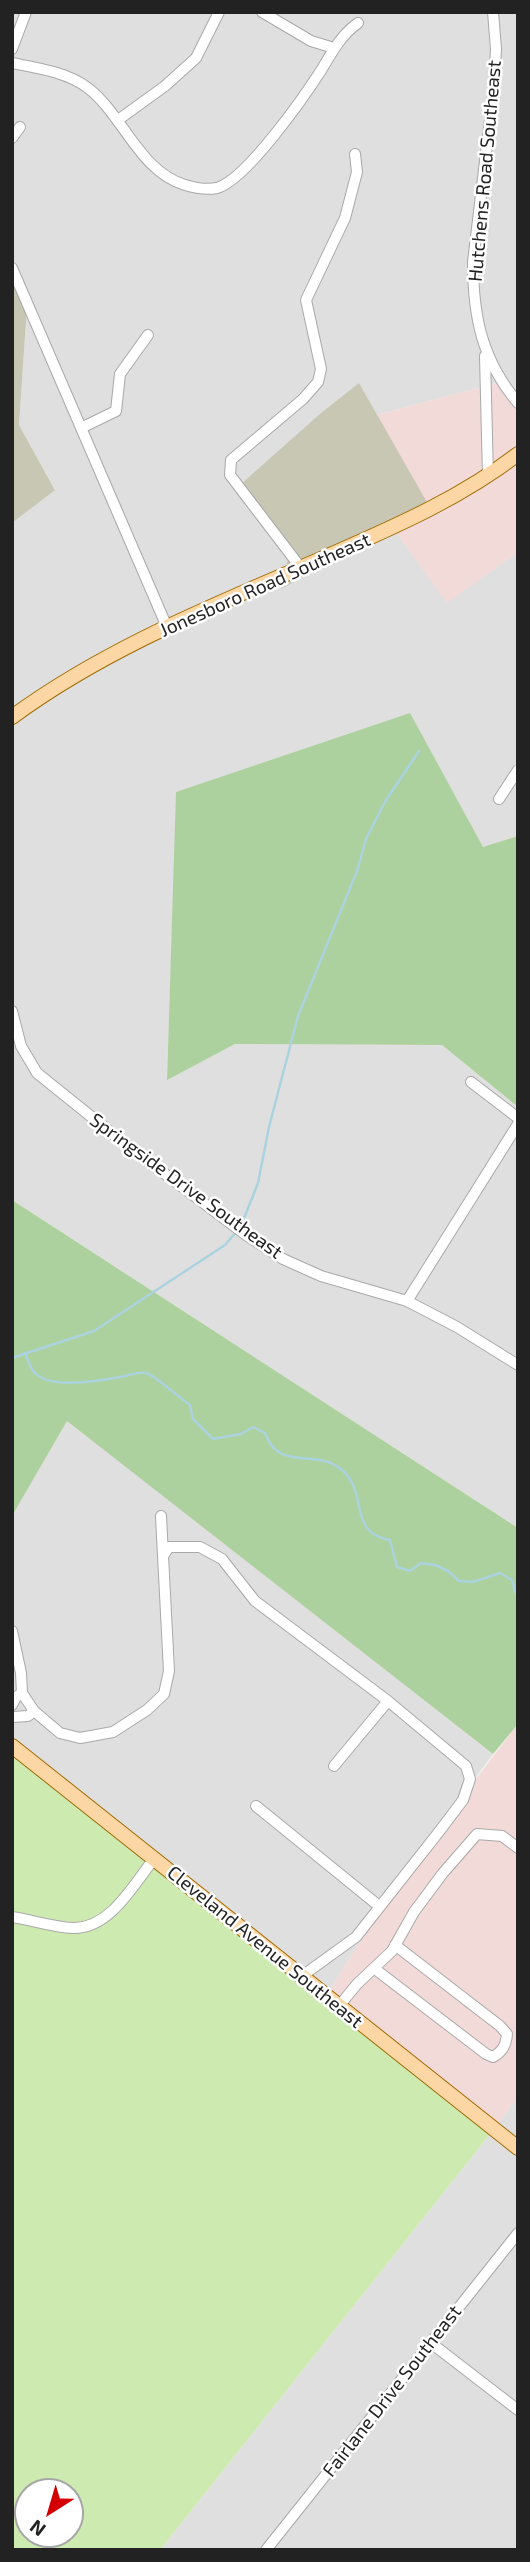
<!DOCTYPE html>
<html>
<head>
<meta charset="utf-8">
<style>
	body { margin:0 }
	#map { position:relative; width:530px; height:2562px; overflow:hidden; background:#f2efe9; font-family:"Exo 2",sans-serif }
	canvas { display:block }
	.frame { position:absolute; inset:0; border:14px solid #222; pointer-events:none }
	.north { position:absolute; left:14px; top:2478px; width:70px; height:70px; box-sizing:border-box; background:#fff; border:2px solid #a7a7a7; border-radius:50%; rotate:217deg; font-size:19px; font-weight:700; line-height:28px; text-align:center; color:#222 }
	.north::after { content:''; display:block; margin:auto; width:24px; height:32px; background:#d40000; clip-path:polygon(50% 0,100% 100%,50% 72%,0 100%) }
</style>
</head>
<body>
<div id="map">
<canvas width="530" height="2562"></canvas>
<div class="frame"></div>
<div class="north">N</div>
</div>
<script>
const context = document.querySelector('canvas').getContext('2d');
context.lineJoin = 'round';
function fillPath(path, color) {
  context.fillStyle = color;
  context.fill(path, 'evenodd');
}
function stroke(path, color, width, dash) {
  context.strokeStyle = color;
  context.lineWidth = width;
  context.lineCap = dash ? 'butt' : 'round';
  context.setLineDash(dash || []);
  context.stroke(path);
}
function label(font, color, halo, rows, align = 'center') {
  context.font = font + ' "Exo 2",sans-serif';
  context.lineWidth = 5;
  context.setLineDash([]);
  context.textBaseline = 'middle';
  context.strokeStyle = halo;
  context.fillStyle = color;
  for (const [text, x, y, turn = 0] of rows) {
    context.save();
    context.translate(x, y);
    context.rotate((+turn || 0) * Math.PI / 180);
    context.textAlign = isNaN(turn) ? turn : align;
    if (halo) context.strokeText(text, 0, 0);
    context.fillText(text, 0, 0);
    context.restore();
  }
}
fillPath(new Path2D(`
	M12,12H518V400L497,383L377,415L359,383L291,549L282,588L393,528L447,602L518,552V836L483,848L177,792L167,1079L235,1044L442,1045L518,1107V1528L12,1200V523L55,489L19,425L27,306L12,272Z
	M67,1420L493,1754L394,1887L329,1992L12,1743V1516Z
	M518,2097V2550H160L490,2134Z`), '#e0dfdf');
fillPath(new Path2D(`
	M497,383L518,400V552L447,603L393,528L377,415Z
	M518,1724V2097L490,2134L329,1992L394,1887Z`), '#f2dad9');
fillPath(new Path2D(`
	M12,272L27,306L19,425L55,490L12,523Z
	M359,383L432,511L393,528L281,589L290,549L240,485L321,413Z`), '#c7c7b4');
fillPath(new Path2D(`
	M12,1743L490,2134L160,2550H12ZM28,2492H70V2534H28Z`), '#cdebb0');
fillPath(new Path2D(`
	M410,713L483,847L518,836V1107L442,1045L235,1044L167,1080L176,792Z
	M12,1200L518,1528V1724L493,1754L67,1421L12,1516Z`), '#add19e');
stroke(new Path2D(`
	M241,1226L258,1183L269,1127L298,1016L357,871L366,839L386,800L419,751
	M25,1353C28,1359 30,1369 35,1373C50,1389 99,1381 120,1377C128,1376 139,1371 146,1373C155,1375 179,1398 190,1405L193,1419L213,1439L241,1434L253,1427L265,1433C279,1473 315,1447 342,1470C369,1493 347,1533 390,1540L397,1567L410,1571L421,1563L435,1565L448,1571L459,1581L473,1582L500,1573L512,1580L516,1594H518
	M12,1358L94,1331L225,1245L237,1231`), '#aad3df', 2.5);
const minor = new Path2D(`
	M262,12L311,41L334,48
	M493,12L496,49L494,86L473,262C473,317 482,360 518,403
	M12,49L26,12
	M12,63C37,68 67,72 88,88C123,115 140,172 185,185C195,188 207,190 217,188C246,180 304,97 322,69C332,52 341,35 358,23
	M118,120L165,86L196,58L219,12
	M12,138L20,127
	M12,268L167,627
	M485,356L488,477
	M81,428L116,411L120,374L148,335
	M301,568L230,475L231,460L303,399L318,382L321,369L306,300L345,218L357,172L355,154
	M499,799L518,770
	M12,1011L21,1046L37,1073L124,1143L246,1235L283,1259L321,1276L407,1301L457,1327L518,1365
	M471,1082L518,1118
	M407,1301L518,1124
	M161,1516L163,1556
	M12,1631L21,1673L22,1693L34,1711L60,1733L80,1738L113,1732L147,1710L164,1694L169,1671L163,1556L169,1547H200L222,1559L255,1601L388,1701L466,1766L470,1779L463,1800L438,1833L356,1937L302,1976
	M12,1705L16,1697L22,1693
	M12,1717L28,1716L34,1711
	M334,1766L388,1701
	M256,1806L379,1906
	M12,1917C32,1920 53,1927 73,1928C110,1929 133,1885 154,1859
	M375,1969L486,2054L493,2057C503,2051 506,2045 507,2034L500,2026L395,1945
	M339,2006L357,1984L392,1951L414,1912L443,1873L477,1834L502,1836L518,1848
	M431,2343L518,2410
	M266,2550L518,2233`);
const major = new Path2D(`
	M12,717C106,648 215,605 321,559C389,529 458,500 518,454
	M12,1746L518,2148`);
stroke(minor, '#a9a9a9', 12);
stroke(major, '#a06b00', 16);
stroke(minor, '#fff', 10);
stroke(major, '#fcd6a4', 14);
label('19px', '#222', '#fff', [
	["Hutchens Road Southeast",485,171,-85],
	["Jonesboro Road Southeast",265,585,-24],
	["Springside Drive Southeast",186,1186,36],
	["Cleveland Avenue Southeast",265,1947,39],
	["Fairlane Drive Southeast",392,2391,-52]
]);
</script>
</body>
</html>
